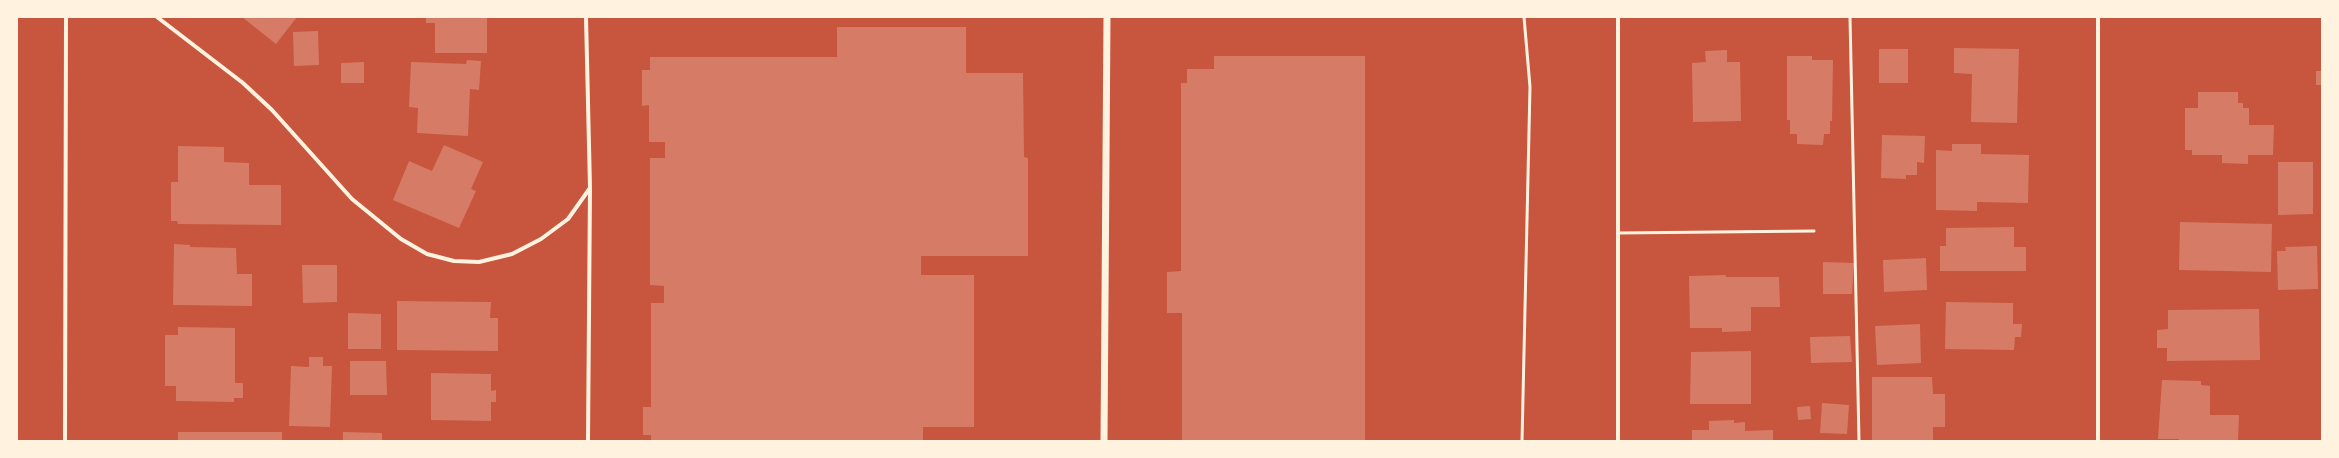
<!DOCTYPE html>
<html>
<head>
<meta charset="utf-8">
<style>
	body { margin:0 }
	#map { position:relative; width:2339px; height:458px; overflow:hidden; background:#c8553d; font-family:"Sofia Sans Condensed",sans-serif }
	canvas { display:block }
	.frame { position:absolute; inset:0; border:18px solid #fff3e0; pointer-events:none }
</style>
</head>
<body>
<div id="map">
<canvas width="2339" height="458"></canvas>
<div class="frame"></div>
</div>
<script>
const context = document.querySelector('canvas').getContext('2d');
context.lineJoin = 'round';
function fillPath(path, color) {
  context.fillStyle = color;
  context.fill(path, 'evenodd');
}
function stroke(path, color, width, dash) {
  context.strokeStyle = color;
  context.lineWidth = width;
  context.lineCap = dash ? 'butt' : 'round';
  context.setLineDash(dash || []);
  context.stroke(path);
}
fillPath(new Path2D(`
	M242,17H297L276,44Z
	M426,17H487V53H435V23H426Z
	M837,27H966V73H1023L1024,157L1028,158V256H921V275H974V427H923V441H651V435H643V407H651V303H664V286L650,285V158H665V142H649V105L642,106V70H650V57H837Z
	M318,31L319,65L294,66L293,32Z
	M1954,48L2019,49L2017,123L1971,122L1972,74L1954,73Z
	M1879,49H1908V83H1879Z
	M1727,50V62H1740L1741,121L1693,122L1692,63L1706,62L1705,51Z
	M1214,56H1365V441H1182V313H1167V272L1181,271V83H1187V69H1214Z
	M1787,56H1812V60H1833L1832,121H1830V134H1824L1823,145L1797,144V134H1790V120H1787Z
	M467,60L481,61L479,90L470,89L468,136L417,133L418,108L409,107L411,62L466,64Z
	M364,62V83H341V63Z
	M2316,71H2322V85H2316Z
	M2198,92H2238V103H2243V108H2249V125H2274L2273,155H2248V164L2222,163V155H2192V150H2185V108H2198Z
	M1882,135L1925,136L1924,163L1917,162V175H1906V179L1881,178Z
	M1952,144H1981V154L2029,155L2028,203L1977,202V211L1936,210V150L1952,151Z
	M444,145L483,162L471,189L476,191L459,228L393,200L409,161L432,171Z
	M178,146L224,147V162L249,163V185H281V225L178,224L177,221H171V182H178Z
	M2278,162H2313V214L2278,215Z
	M2180,222L2272,224L2271,272L2179,270Z
	M2014,227V247H2026V271H1940V246H1946V228Z
	M174,244L190,245V247L236,248L237,274H252V306L173,305Z
	M2317,246L2318,289L2278,290L2277,251H2286L2285,247Z
	M1926,258L1927,290L1884,292L1883,260Z
	M1823,262L1854,263L1852,294H1823Z
	M302,265H337V302L303,303Z
	M1726,275V277H1779L1780,307H1751V331L1722,332V328H1690L1689,276Z
	M397,301L491,302L490,318H498V351L397,350Z
	M1946,302L2013,303V324H2022L2021,337H2015L2014,350L1945,349Z
	M2259,309L2260,360L2167,361V348H2157V330L2168,329V310Z
	M348,313L381,314V349H348Z
	M1920,324L1921,363L1877,365L1875,326Z
	M178,327L235,328V383H243V398H234V402L176,401V386H165V335H178Z
	M1850,336L1852,362L1811,363L1810,337Z
	M1751,351V404H1690L1691,352Z
	M309,357H323V366H332L330,427L289,426L291,366L309,367Z
	M350,361H386L387,395H350Z
	M431,373L491,374V391L496,390V402H491V421L431,420Z
	M1872,377H1932L1933,394H1945V427H1933V441H1872Z
	M2162,380L2201,381V385L2210,386V415H2239L2238,440L2179,441V439H2158Z
	M1822,403L1849,405L1847,434L1820,433Z
	M1810,406L1811,419L1798,420L1797,407Z
	M1734,420V423L1745,422V431L1773,430V441H1692V430H1709V421Z
	M178,432H282V441H178Z
	M343,432L382,433V441H343Z`), '#d67c66');
stroke(new Path2D(`
	M1850,17L1859,441
	M1618,233L1814,231
	M1522,441L1530,87L1524,17`), '#fff3e0', 3);
stroke(new Path2D(`
	M157,17L243,83L272,110L352,199L401,239L427,254L454,261L479,262L512,254L541,239L568,219L590,188
	M586,17L590,188L588,441
	M2098,17V441
	M65,441L66,17
	M1618,441V17`), '#fff3e0', 4);
stroke(new Path2D(`
	M1104,441L1107,17`), '#fff3e0', 7);
</script>
</body>
</html>
